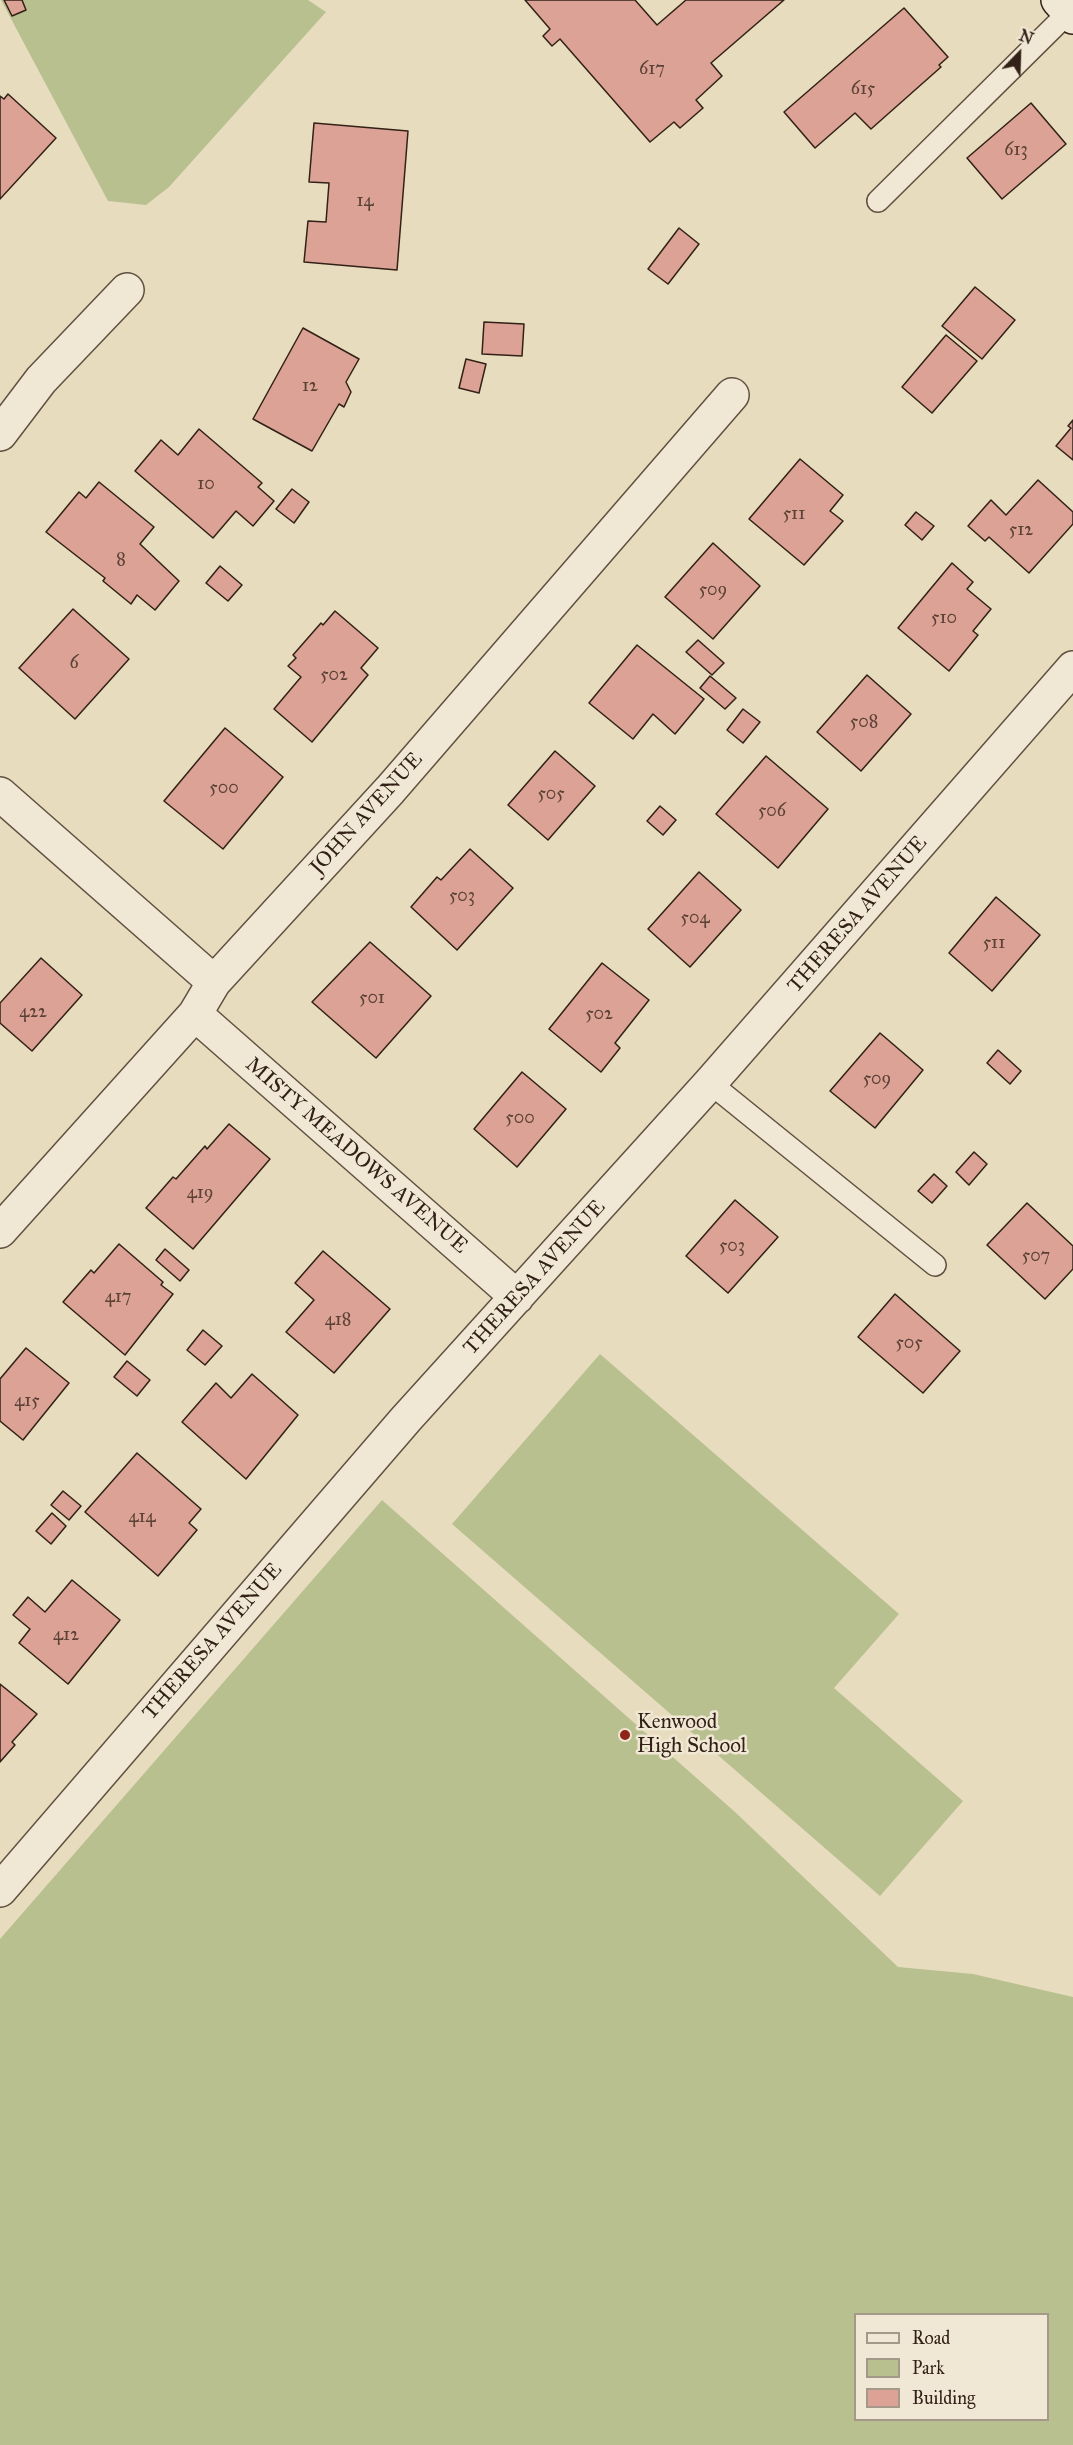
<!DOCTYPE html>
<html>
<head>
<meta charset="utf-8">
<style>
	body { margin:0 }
	#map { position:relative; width:1073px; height:2445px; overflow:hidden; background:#e8dcbe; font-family:"IM FELL Great Primer",serif }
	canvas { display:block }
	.legend { position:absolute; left:854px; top:2313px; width:195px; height:108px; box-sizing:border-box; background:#f0e8d5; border:2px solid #a49889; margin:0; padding:8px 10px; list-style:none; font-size:18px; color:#322116 }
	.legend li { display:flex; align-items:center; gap:12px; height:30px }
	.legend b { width:30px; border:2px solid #a49889 }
	.north { position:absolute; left:989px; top:24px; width:60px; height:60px; -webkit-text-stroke:4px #f0e8d5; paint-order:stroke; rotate:23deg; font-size:16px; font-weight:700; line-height:24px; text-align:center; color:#322116 }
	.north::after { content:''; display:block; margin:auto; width:21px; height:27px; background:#322116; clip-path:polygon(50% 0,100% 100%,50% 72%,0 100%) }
</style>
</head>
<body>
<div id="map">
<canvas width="1073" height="2445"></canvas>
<ul class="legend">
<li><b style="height:8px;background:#f0e8d5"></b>Road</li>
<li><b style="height:16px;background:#b8c090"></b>Park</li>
<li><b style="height:16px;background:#dba295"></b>Building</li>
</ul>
<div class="north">N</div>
</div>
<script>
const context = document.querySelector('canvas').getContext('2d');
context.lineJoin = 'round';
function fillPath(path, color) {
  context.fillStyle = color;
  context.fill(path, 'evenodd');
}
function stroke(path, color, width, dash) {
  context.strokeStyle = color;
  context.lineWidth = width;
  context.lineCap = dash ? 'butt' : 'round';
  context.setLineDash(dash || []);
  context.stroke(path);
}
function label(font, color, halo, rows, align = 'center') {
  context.font = font + ' "IM FELL Great Primer",serif';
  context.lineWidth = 5;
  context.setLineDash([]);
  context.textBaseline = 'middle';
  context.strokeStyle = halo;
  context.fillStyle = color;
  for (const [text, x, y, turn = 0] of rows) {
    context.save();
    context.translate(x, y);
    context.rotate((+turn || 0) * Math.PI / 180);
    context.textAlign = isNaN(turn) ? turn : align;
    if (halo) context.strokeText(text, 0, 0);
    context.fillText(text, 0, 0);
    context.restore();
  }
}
fillPath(new Path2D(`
	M1,0H308L326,12L169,187L146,205L108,201Z
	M600,1354L899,1614L834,1688L963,1801L880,1896L452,1524Z
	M382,1500L735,1812L898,1967L973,1974L1073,1997V2445H0V1939ZM856,2314H1048V2420H856Z`), '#b8c090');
const building = new Path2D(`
	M4,0H22L26,10L12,16Z
	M525,0H635L657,25L686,0H784L711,63L722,76L696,100L703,108L680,128L674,122L650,142L560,39L552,46L543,36L550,29Z
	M904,8L948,57L939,65L941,67L871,129L855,113L815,148L784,112Z
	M8,94L56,138L0,199V96L4,99Z
	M1031,103L1066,144L1002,199L967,158Z
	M314,123L408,131L397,270L304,262L308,221L326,222L329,183L309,182Z
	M679,228L699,244L668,284L648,269Z
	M975,287L1015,320L982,359L942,326Z
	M484,322L524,324L522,356L482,354Z
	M303,328L359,359L346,382L351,392L344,407L339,404L312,451L253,419Z
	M946,335L977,361L932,413L902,387Z
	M466,359L486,364L479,393L459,388Z
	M1073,420V460L1056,446L1071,428L1068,426Z
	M199,429L262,483L258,487L274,501L253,526L236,511L213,538L135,471L161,440L178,455Z
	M800,459L843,495L830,511L843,521L804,565L749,519Z
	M1038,480L1073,512V524L1029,573L989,537L985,541L968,526L991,500L1006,515Z
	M99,482L154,527L140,544L179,581L155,610L137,595L131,604L103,581L105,578L46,532L79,492L86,498Z
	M292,489L309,502L294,523L276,509Z
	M916,512L934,526L922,540L905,525Z
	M713,543L760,586L713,639L665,597Z
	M952,563L973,582L967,589L991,609L973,631L978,635L949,671L898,628Z
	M220,566L242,585L228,601L206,583Z
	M73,609L129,659L75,719L19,668Z
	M335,611L378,648L361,668L368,675L312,742L274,709L301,677L288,666L296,658L293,655L321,623L323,625Z
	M698,640L724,663L712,675L686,652Z
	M637,645L704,699L675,734L653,714L633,739L589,703Z
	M867,675L911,714L861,771L817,732Z
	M710,676L736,698L725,709L700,688Z
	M743,709L760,722L743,743L727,730Z
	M225,728L283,777L223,849L164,801Z
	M555,751L595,786L548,840L508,805Z
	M766,756L828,809L778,868L716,814Z
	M660,806L676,820L663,835L647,821Z
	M470,849L513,888L457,950L411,907L437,877L441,880Z
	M699,872L741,910L690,967L648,929Z
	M996,897L1040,935L992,991L949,953Z
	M370,942L431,996L376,1058L312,1002Z
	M41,958L82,995L32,1051L0,1023V1003Z
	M602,963L649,1000L615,1043L620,1048L601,1072L549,1029Z
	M880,1033L923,1070L875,1128L830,1091Z
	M998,1050L1021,1071L1010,1084L987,1063Z
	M522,1072L566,1109L517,1167L474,1129Z
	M229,1124L270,1159L193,1249L146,1208L173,1177L176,1179L205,1146L207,1149Z
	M974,1152L987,1164L969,1185L956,1172Z
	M934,1174L947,1186L932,1203L918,1191Z
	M735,1200L778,1237L728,1293L686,1256Z
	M1027,1203L1073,1246V1269L1045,1299L987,1245Z
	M119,1244L163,1282L161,1285L173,1294L125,1355L63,1302L91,1270L94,1273Z
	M165,1249L189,1270L180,1281L156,1260Z
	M323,1251L390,1309L334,1373L286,1332L314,1300L295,1283Z
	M895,1294L960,1351L923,1393L858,1337Z
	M203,1330L222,1346L205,1365L187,1350Z
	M26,1348L69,1383L23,1440L0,1421V1379Z
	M127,1361L150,1380L137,1396L114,1377Z
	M252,1374L298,1415L246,1479L182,1422L216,1383L231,1398Z
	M137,1453L201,1509L189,1523L197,1530L158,1576L85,1512Z
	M63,1491L81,1506L69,1520L51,1505Z
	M52,1513L66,1526L51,1544L36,1531Z
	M72,1580L120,1620L68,1684L19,1643L30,1629L13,1615L28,1597L45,1612Z
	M0,1684L37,1714L12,1742L15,1745L0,1762Z`);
fillPath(building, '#dba295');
stroke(building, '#322116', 1.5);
const service = new Path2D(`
	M878,201L1069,12
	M710,1083L935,1265`);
const minor = new Path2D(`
	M0,434L41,380L127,290
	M0,794L214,982
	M195,1014L517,1297
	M0,1231L195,1014L214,982L390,790L732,395
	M0,1890L406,1419L710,1083L1073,668`);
const secondary = new Path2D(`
	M1058,0L1073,17`);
stroke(service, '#605040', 24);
stroke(minor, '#605040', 36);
stroke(secondary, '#322116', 36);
stroke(service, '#f0e8d5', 21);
stroke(minor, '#f0e8d5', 33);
stroke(secondary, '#f0e8d5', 33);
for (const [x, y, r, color] of [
	[625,1735,6,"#8f2418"]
]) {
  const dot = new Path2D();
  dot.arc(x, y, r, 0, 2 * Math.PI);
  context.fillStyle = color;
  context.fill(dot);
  stroke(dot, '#f0e8d5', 2);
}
label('18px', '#5c4136', null, [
	["617",652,70],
	["615",863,90],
	["613",1016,151],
	["14",365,202],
	["12",310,387],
	["10",206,485],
	["511",794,515],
	["512",1021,531],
	["8",121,561],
	["509",713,591],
	["510",944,619],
	["6",74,664],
	["502",334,676],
	["508",864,723],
	["500",224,789],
	["505",551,795],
	["506",772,812],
	["503",462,897],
	["504",695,919],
	["511",994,944],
	["501",372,999],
	["422",33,1013],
	["502",599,1015],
	["509",877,1080],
	["500",520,1119],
	["419",200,1194],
	["503",732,1247],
	["507",1036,1257],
	["417",118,1298],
	["418",338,1321],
	["505",909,1344],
	["415",27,1402],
	["414",142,1518],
	["412",66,1636]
]);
label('21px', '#322116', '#f0e8d5', [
	["JOHN AVENUE",367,814,-48],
	["THERESA AVENUE",858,915,-49],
	["MISTY MEADOWS AVENUE",356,1156,41],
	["THERESA AVENUE",535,1278,-48],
	["THERESA AVENUE",213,1642,-49]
]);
label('21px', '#322116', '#f0e8d5', [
	["Kenwood",637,1723],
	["High School",637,1747]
], 'left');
</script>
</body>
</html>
